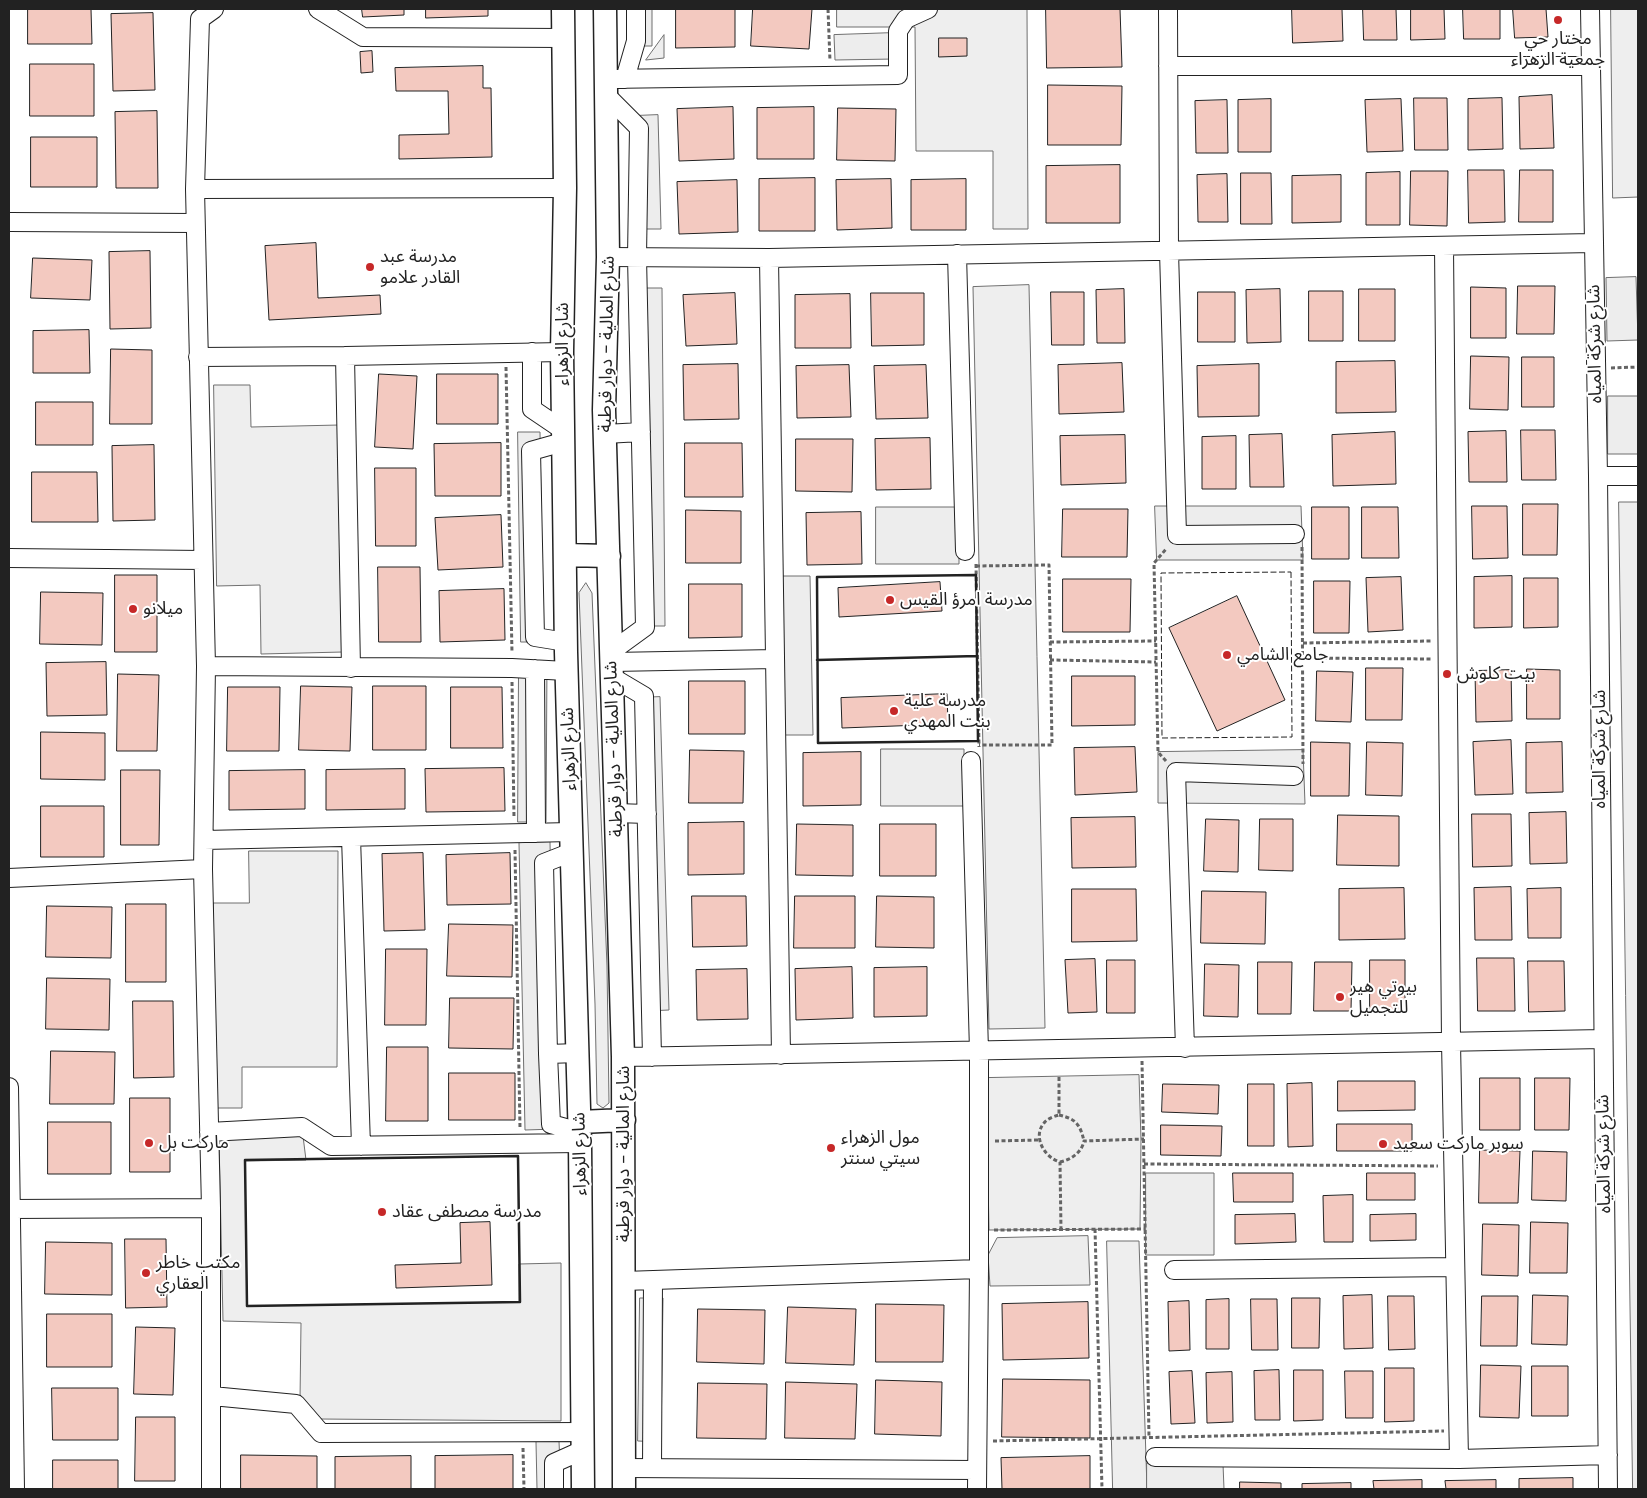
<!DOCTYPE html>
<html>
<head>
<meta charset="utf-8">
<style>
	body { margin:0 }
	#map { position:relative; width:1647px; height:1498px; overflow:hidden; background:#fff; font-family:Merriweather,serif }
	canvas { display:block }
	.frame { position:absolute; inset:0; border:10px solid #222; pointer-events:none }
</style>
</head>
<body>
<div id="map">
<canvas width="1647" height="1498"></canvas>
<div class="frame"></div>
</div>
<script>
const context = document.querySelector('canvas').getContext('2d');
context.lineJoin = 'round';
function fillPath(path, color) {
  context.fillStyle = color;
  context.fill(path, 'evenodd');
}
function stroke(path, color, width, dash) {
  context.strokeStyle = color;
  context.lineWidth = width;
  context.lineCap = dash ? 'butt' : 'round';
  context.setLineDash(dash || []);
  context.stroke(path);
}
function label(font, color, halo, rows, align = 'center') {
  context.font = font + ' Merriweather,"Noto Sans Arabic",serif';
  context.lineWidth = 4;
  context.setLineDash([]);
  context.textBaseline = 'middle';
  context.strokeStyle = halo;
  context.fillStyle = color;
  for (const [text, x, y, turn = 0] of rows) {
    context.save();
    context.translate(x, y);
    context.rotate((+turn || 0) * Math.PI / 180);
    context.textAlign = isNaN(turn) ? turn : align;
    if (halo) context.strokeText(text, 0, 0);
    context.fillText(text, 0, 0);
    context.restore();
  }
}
const green = new Path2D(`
	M837,9H1027L1028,229H993V151H916L915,27H837Z
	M1611,9H1638V197L1613,198Z
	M664,35V58L646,60Z
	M1029,285L1045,1028L989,1029L973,287Z
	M214,385H250L251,427L339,425L343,652L261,654L260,585L217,586Z
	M1619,502H1638V1489H1633Z
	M586,583L592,593L607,966L609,1103L603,1108L597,1104L595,1004L579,593Z
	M249,851H338L337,1067H242V1108H213V903H249Z
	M1139,1075L1141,1140L1140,1229L989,1230L986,1078Z
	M303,1136L306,1160L245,1161L247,1306L519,1302V1264L561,1263V1421L320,1419L300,1400L301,1323L223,1321L219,1139Z
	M1107,1241H1139L1147,1489H1113Z`);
fillPath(green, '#eee');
stroke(green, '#6f6f6f', 1);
const parking = new Path2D(`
	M630,9H652V46H631Z
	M893,33L894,59L835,60L834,35Z
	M658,115L661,229H637L634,116Z
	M1636,277L1638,340L1607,341L1606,278Z
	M635,288H662L665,626H638Z
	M1608,396H1638V454H1608Z
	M518,432H540L543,642H521Z
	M1155,506H1301L1303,560H1157Z
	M876,507H959V564H876Z
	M782,576H810L813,735H785Z
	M519,661H547L546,822H518Z
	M660,697L669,1010L647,1011L637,698Z
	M881,749H964V806H881Z
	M1303,750L1305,804L1158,803V752Z
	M550,842L556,1129L525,1130L519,843Z
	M1146,1173H1214V1255H1146Z
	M1088,1236L1090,1285L990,1286L988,1255L997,1238Z
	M640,1298H663L661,1442L638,1441Z
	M559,1441L561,1489H537L536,1442Z
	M1147,1463L1223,1464L1224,1489H1147Z`);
fillPath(parking, '#ededed');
stroke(parking, '#6f6f6f', 1);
const building = new Path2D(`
	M28,9H91L92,44H28Z
	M362,9H404V15L363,17Z
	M426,9H488V16L426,18Z
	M676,9H735V47L676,48Z
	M753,9H812L809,49L751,46Z
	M1046,9H1120L1122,67L1047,68Z
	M1292,9H1342L1343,41L1293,43Z
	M1363,9H1396L1397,40H1364Z
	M1411,9H1444L1445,39L1411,40Z
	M1463,9H1500V39H1464Z
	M1513,9H1546L1548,37L1515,38Z
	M153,13L155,90L113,91L111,14Z
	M939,38H967V56L939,57Z
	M372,51L373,72L361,73L360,52Z
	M30,64H94V116H30Z
	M483,66V88H491L492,157L399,159V135L449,134L448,91H396L395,68Z
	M1048,85L1122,86L1121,145H1048Z
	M1552,95L1554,148L1520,149L1519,97Z
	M1414,98H1447L1448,150H1415Z
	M1502,98L1503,149L1468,150V99Z
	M1271,99V152H1238V100Z
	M1401,99L1403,151L1367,152L1365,100Z
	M1227,100L1228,153H1196L1195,101Z
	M733,107L734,159L679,161L677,109Z
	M814,107V159H757V108Z
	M838,108L896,109L895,161L837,160Z
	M157,111L158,188H116L115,112Z
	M31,137H97V187H31Z
	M1120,165V223H1046V166Z
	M1468,170H1504L1505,222L1469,223Z
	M1520,170H1553V222H1519Z
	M1411,171H1448L1447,226L1410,225Z
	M1400,172V225H1366V173Z
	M1241,173H1271L1272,224H1241Z
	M1227,174L1228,222H1198L1197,175Z
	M1341,175V222L1292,223V176Z
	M815,178V231H759V179Z
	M891,179L892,228L837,230L836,180Z
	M966,179V230H911V180Z
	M737,180L738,232L679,234L677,182Z
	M316,243L318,298L380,295L381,314L269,320L265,246Z
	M150,251L151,328L110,329L109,252Z
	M33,258L92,260L90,300L31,298Z
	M1518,286H1555L1554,334H1517Z
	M1471,287L1506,288V338H1471Z
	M1124,289L1125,343H1097L1096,290Z
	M1280,289L1281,342L1247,343L1246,290Z
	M1359,289H1395V341H1359Z
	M1309,291H1343V341H1309Z
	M1051,292H1084V345H1052Z
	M1198,292H1235V342H1198Z
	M735,293L737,344L686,346L683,295Z
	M871,293H924V345L872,346Z
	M850,294L851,348H795V295Z
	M89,330L90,373H33V331Z
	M111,349L152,350V424H110Z
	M1471,356L1509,357L1508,410L1470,409Z
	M1522,357H1554V407H1522Z
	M1395,361L1396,412L1336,413V362Z
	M1122,363L1124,412L1059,414L1058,365Z
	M738,364L739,419L684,420L683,365Z
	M1259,364V416L1198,417L1197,366Z
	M849,365L851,417L797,418L796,366Z
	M926,365L928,418L876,419L874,366Z
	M379,374L417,376L413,449L375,447Z
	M437,374H498V424H437Z
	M36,402H93V445H36Z
	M1521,430H1555L1556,480H1522Z
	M1506,431L1507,482H1469L1468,432Z
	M1395,432L1396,484L1333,486L1332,435Z
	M1282,434L1284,487H1250L1249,435Z
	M1125,435L1126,483L1061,485L1060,436Z
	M1236,436V489H1202V437Z
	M930,438L931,489L876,490L875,439Z
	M796,439H853L852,492L796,491Z
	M501,443V496H435L434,444Z
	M685,443H742L743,497H685Z
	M154,445L155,520L113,521L112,446Z
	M375,468H416V546H376Z
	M32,472H97L98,522H32Z
	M1523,504H1558L1557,555H1523Z
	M1472,506H1507L1508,558L1473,559Z
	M1312,507H1349V559H1312Z
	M1362,507H1398L1399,558H1362Z
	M1063,509H1128L1127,557H1062Z
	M686,510L741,511V563H686Z
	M861,512L862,564L807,565L806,513Z
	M501,515L503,567L438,570L435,518Z
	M378,567H420L421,642H379Z
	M115,575H157V652H115Z
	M1512,576V627L1474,628V577Z
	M1401,577L1403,630L1368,632L1366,578Z
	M1524,578H1558V627L1524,628Z
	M1063,579H1131L1130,632H1063Z
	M1314,581H1350L1349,633H1314Z
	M940,582L942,611L839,617L838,588Z
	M689,584H742V637L689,638Z
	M504,589L505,640L440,642L439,591Z
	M41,592L103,593L102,645L40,644Z
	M1237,596L1285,700L1217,731L1169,628Z
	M106,662L107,715L47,716L46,663Z
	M1366,668H1403L1402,720H1366Z
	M1527,669L1560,670V719H1527Z
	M1511,670L1512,721L1476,722L1475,671Z
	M1317,671L1353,672L1351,722L1316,721Z
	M118,674L159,675L157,751H117Z
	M1072,676H1135V725L1072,726Z
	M689,681H745V734H689Z
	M301,686L352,687L350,751L299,750Z
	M373,686H426V750H373Z
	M228,687H280L279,751H227Z
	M451,687H502L503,748H451Z
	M947,694L948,724L842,728L841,698Z
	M41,732L105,733V780L41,779Z
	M1511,740L1513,794L1475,795L1473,742Z
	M1311,742L1350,743L1349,796H1311Z
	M1367,742L1403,743L1402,796L1366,795Z
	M1562,742L1563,792L1526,793V743Z
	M1135,747L1137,792L1075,795L1074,748Z
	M690,750L744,751L743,803H689Z
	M861,752V805L803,806V753Z
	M504,768L505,811L426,812L425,769Z
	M405,769V809L326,810V770Z
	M121,770H160L159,845H121Z
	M305,770V809L229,810V771Z
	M41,806H104V857H41Z
	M1566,812L1567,863L1530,864L1529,813Z
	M1472,814H1511L1512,866L1473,867Z
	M1338,815L1399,816V866L1337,865Z
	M1135,817L1136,867L1072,868L1071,818Z
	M1206,819L1239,820L1238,872L1204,871Z
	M1260,819H1293V871L1259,870Z
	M744,822V874L688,875V823Z
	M797,824L853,825V876L796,875Z
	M880,824H936V876H880Z
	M423,853L425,930L384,931L382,854Z
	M510,853L511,904L447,905L446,855Z
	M1511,887L1512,940H1475L1474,888Z
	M1404,888L1405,939L1339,940V889Z
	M1561,888V938H1528L1527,889Z
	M1072,889H1136L1137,941L1072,942Z
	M1202,891L1266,892L1265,944L1201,943Z
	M692,896H746L747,946L693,947Z
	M795,896H855V948H794Z
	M877,896L934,897V948L876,947Z
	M126,904H166V982H126Z
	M47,906L112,907L111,958L46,957Z
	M449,924L513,925L512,977L447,976Z
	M386,949H427L426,1025H385Z
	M1477,958H1514L1515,1011H1478Z
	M1095,959L1097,1012L1068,1013L1065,960Z
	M1107,960H1135V1013H1107Z
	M1370,960H1405V1011H1370Z
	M1528,961H1564L1565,1011L1529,1012Z
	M1258,962H1292L1291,1014H1258Z
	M1315,962H1352L1351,1011H1314Z
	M1205,964L1239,965L1238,1017L1204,1016Z
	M852,967L853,1018L796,1020L795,969Z
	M927,967V1016L874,1017V968Z
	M747,969L748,1019L697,1020L696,970Z
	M47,978L110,979L109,1030L46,1029Z
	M450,998H514L513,1049L449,1048Z
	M133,1001H173L174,1077L134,1078Z
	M387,1047H428V1121H386Z
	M51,1051L115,1052L114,1104H50Z
	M449,1073H515V1120H449Z
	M1480,1078H1520V1130H1480Z
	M1535,1078H1570L1569,1130H1535Z
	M1338,1081H1415V1110L1338,1111Z
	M1312,1083L1313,1146L1288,1147L1287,1084Z
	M1163,1084L1219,1085L1218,1114L1162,1112Z
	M1248,1084H1274V1146H1248Z
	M130,1098H170V1172H130Z
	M48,1122H111V1174H48Z
	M1337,1124H1412V1151H1337Z
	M1161,1125L1222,1126L1221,1156L1161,1155Z
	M1480,1150L1520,1151L1518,1203H1479Z
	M1533,1151L1567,1152L1566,1201L1532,1200Z
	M1233,1173H1293V1202H1234Z
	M1367,1173H1415V1200H1367Z
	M1353,1195V1242H1324L1323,1196Z
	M1295,1214L1296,1242L1235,1244V1215Z
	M1416,1214V1240L1370,1241V1215Z
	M490,1222L492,1285L396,1288L395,1265L461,1263L460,1223Z
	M1531,1222L1568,1223L1567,1273H1530Z
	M1483,1224L1519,1225L1518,1276L1482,1275Z
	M125,1239H166L167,1307L126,1308Z
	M46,1242L112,1243V1295L45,1294Z
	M1372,1295L1373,1348L1344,1349L1343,1296Z
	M1533,1295L1568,1296L1567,1345L1532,1344Z
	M1388,1296H1414L1415,1349L1389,1350Z
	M1482,1296H1518L1517,1346H1481Z
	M1292,1298H1320L1319,1348H1292Z
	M1229,1299V1349H1206V1300Z
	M1251,1299H1277L1278,1350H1252Z
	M1189,1301L1190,1350L1169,1351L1168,1302Z
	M1088,1302L1089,1358L1003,1360L1002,1304Z
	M876,1304L944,1305L943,1362H876Z
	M788,1307L856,1309L854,1365L786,1363Z
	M698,1309L765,1310L764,1364L697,1362Z
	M47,1314H112V1367H47Z
	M136,1327L175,1328L173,1395L134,1394Z
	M1481,1365L1521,1366L1519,1418L1480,1417Z
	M1532,1366H1568V1416H1532Z
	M1385,1368H1414V1421L1385,1422Z
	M1279,1370L1280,1420H1255L1254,1371Z
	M1294,1370H1323V1420L1294,1421Z
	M1192,1371L1195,1423L1171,1424L1169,1372Z
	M1345,1371H1373V1418H1346Z
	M1232,1372L1233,1422L1207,1423L1206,1373Z
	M1003,1379L1090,1380V1438L1002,1437Z
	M876,1380L942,1382L941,1436L875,1434Z
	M786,1382L857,1384L855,1439L785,1438Z
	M698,1383L767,1384L766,1439L697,1438Z
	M52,1388H118V1440H53Z
	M136,1417H175V1481H135Z
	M241,1455L317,1456V1489H241Z
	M513,1455V1489H435V1456Z
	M411,1456V1489H335V1457Z
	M1090,1456V1489H1002L1001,1458Z
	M53,1460H118V1489H53Z
	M1573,1478V1489H1519V1479Z
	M1422,1480V1489H1374L1373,1481Z
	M1496,1480V1489H1446L1445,1481Z
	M1240,1482L1281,1483V1489H1240Z
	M1351,1483V1489H1302V1484Z`);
fillPath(building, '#f3c9c0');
stroke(building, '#222', 1);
const minor = new Path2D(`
	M318,9L363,37L563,38
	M1168,9L1169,251L1177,535L1295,534
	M1590,9L1598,476L1608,1489
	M1168,66H1591
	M606,79L898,75V31L906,19L928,9
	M625,79L636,41V9
	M606,95L639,128L637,257L645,627L612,651
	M195,189L565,188
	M9,222L195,223
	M1444,246L1451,1042L1459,1459
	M957,254L965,551
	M608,257L769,258L1593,243
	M769,258L781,1055
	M532,352V409L563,430
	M345,356L351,668
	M198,357L345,356L562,352
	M605,434L641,432
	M563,442L531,451L535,637L566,642
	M1598,476H1638
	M9,558L203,560
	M612,662L775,659
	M206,666L512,668L566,671
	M535,669L536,833
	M612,677L644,696L652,1057
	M616,813L647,814
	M351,837L361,1146
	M204,840L571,832
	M572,852L544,863L548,1054L578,1053
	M9,878L203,869
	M1185,1048L1176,772L1294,776
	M548,1054L551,1124L580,1132
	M623,1057L1603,1039
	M9,1087L15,1489
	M209,1132L302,1127L331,1146L580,1143
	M11,1209L211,1208
	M1174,1270L1455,1267
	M624,1281L979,1269V1051L971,761
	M212,1396L296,1404L321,1433L583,1432
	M1155,1457L1459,1459L1608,1455
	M624,1468L977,1470
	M652,1468L653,1280
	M211,1489V1208L203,869L206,666L195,189L200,19L214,9
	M554,1489V1463L583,1450
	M977,1489L979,1269`);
const major = new Path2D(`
	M563,9L565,188L562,352L566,652L580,1143L583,1489
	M605,9L608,257L604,410L623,1057L624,1489
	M565,555L609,556
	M580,1122L624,1120`);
stroke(minor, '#222', 20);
stroke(major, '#222', 25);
stroke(new Path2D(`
	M828,9L830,61
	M506,367L512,653
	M1611,368L1638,367
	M1302,547L1303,764
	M976,564L979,747
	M976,566L1049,565L1052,745H979
	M1050,642L1156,641
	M1303,643L1432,641
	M1303,658L1433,659
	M1050,660L1156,662
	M512,682L514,818
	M1166,761L1158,752L1154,563L1167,548
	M515,850L520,1128
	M1142,1061L1149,1437
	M1059,1077V1115C1054,1116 1047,1119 1044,1123C1032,1137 1045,1158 1060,1162L1061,1230
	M1059,1115C1076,1119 1080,1124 1084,1141
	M995,1141L1039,1140
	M1060,1162C1071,1160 1082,1152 1084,1141L1144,1139
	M1144,1164L1438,1166
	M1095,1229L1102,1489
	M994,1230L1145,1229
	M993,1441L1444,1431
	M523,1448L524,1489`), '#646464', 3, [4, 2.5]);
stroke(minor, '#fff', 18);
stroke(major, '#fff', 22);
stroke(new Path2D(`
	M1291,572L1292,737L1162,738L1161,573Z`), '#222', 1, [6, 2.5]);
stroke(new Path2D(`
	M976,575L978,741L818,743L817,577Z
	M817,660L977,656
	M518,1156L520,1302L247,1306L245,1160Z`), '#222', 2.5);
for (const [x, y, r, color] of [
	[1558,20,5,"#c62828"],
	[370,267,5,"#c62828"],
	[890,600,5,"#c62828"],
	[133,609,5,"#c62828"],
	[1227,655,5,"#c62828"],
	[1447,674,5,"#c62828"],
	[894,711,5,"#c62828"],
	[1340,997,5,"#c62828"],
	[149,1143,5,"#c62828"],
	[1383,1144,5,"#c62828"],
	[831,1148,5,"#c62828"],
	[382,1212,5,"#c62828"],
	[146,1273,5,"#c62828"]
]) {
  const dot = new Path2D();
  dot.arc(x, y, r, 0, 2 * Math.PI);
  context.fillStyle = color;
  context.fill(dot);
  stroke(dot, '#fff', 2);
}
label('18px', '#222', '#fff', [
	["مختار حي",1558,39,"center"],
	["جمعية الزهراء",1558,60,"center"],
	["مدرسة عبد",380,257],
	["القادر علامو",380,278],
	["مدرسة امرؤ القيس",900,600],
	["ميلانو",143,609],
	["جامع الشامي",1237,655],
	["بيت كلوش",1457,674],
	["مدرسة علية",904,701],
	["بنت المهدي",904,722],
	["بيوتي هير",1350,987],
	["للتجميل",1350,1008],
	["مول الزهراء",841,1138],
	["سيتي سنتر",841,1159],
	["ماركت بل",159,1143],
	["سوبر ماركت سعيد",1393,1144],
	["مدرسة مصطفى عقاد",392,1212],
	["مكتب خاطر",156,1263],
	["العقاري",156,1284]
], 'left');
label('18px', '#222', '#fff', [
	["شارع الزهراء",563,344,-90],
	["شارع المالية - دوار قرطبة",607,344,-89],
	["شارع شركة المياه",1595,344,-91],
	["شارع الزهراء",569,749,-92],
	["شارع المالية - دوار قرطبة",614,749,-92],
	["شارع شركة المياه",1600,749,-90],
	["شارع الزهراء",580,1154,-91],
	["شارع المالية - دوار قرطبة",624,1154,-90],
	["شارع شركة المياه",1604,1154,-91]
]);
</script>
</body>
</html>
